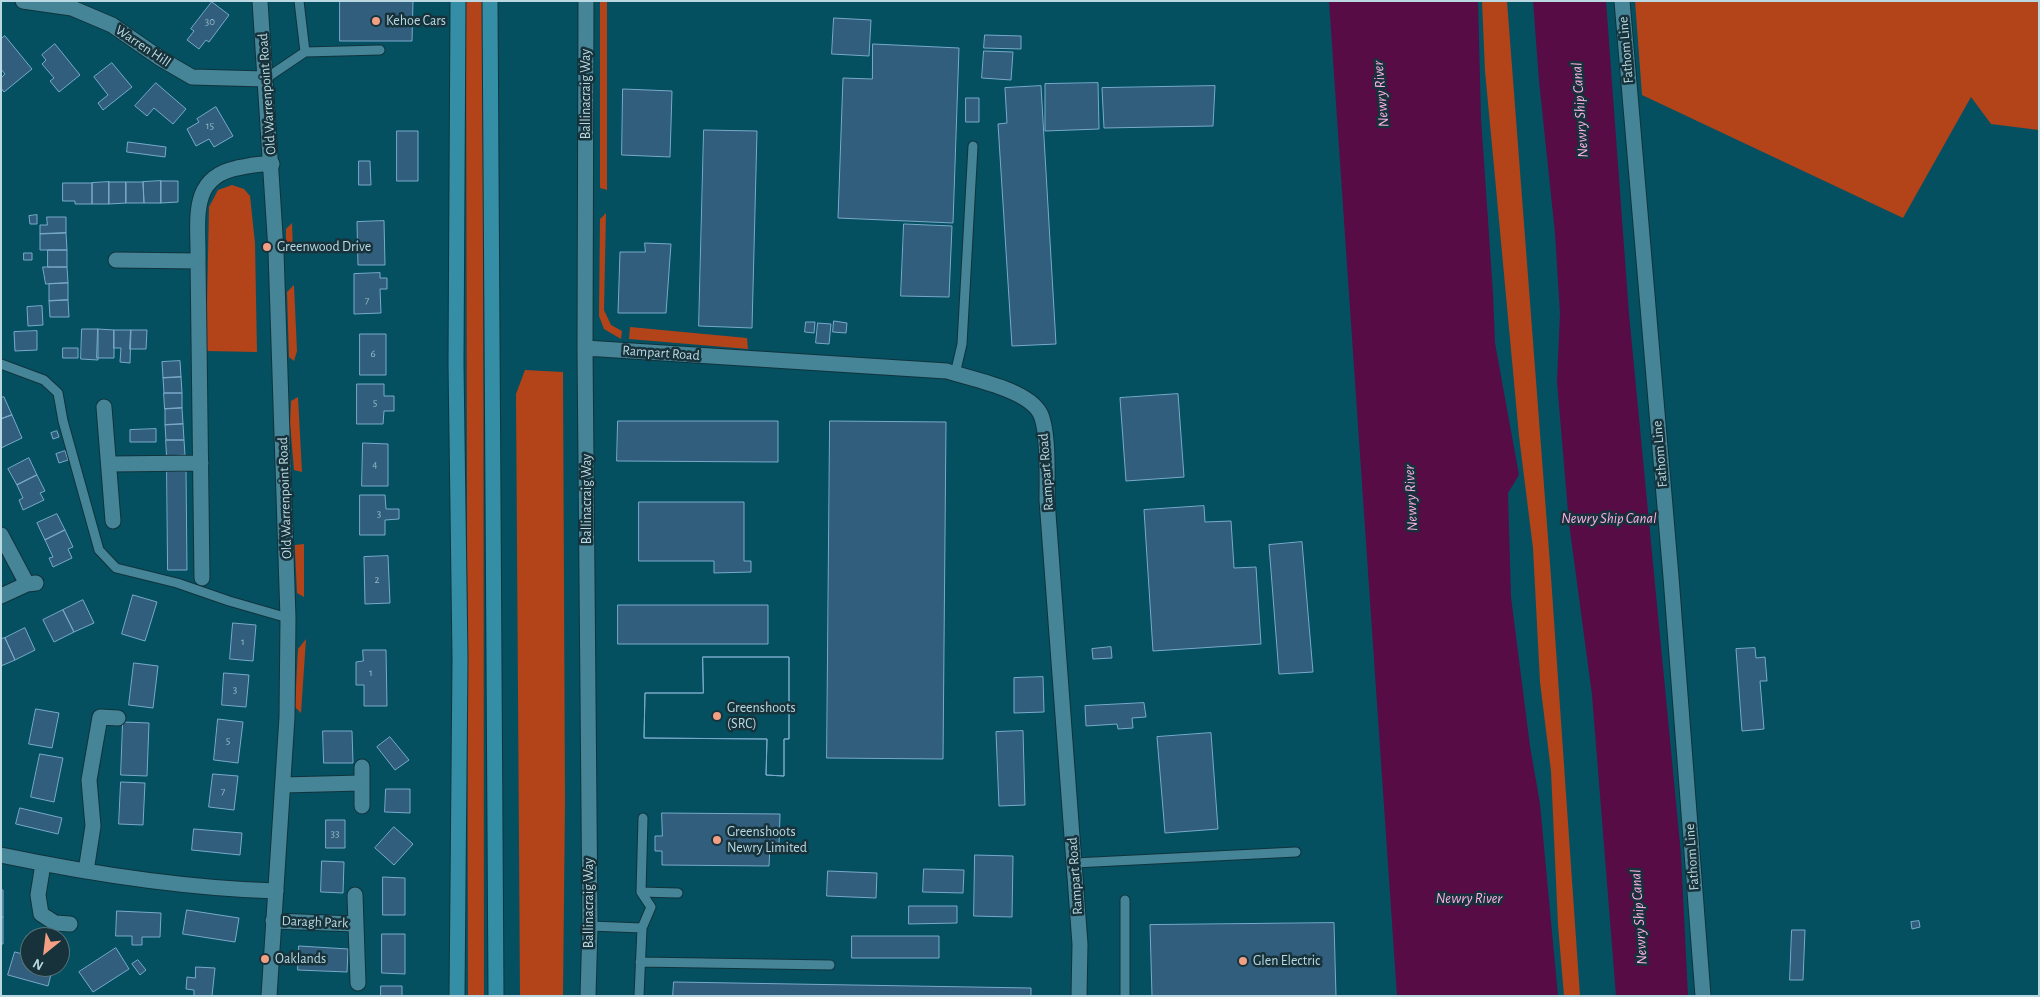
<!DOCTYPE html>
<html>
<head>
<meta charset="utf-8">
<style>
	body { margin:0 }
	#map { position:relative; width:2040px; height:997px; overflow:hidden; background:#045061; font-family:"Alegreya Sans",sans-serif }
	canvas { display:block }
	.frame { position:absolute; inset:0; border:2px solid #b9d8e1; pointer-events:none }
	.north { position:absolute; left:20px; top:927px; width:50px; height:50px; box-sizing:border-box; background:#17323a; border:1px solid #58747d; border-radius:50%; rotate:209deg; font-size:14px; font-weight:700; line-height:20px; text-align:center; color:#b9d8e1 }
	.north::after { content:''; display:block; margin:auto; width:18px; height:22px; background:#f39f84; clip-path:polygon(50% 0,100% 100%,50% 72%,0 100%) }
</style>
</head>
<body>
<div id="map">
<canvas width="2040" height="997"></canvas>
<div class="frame"></div>
<div class="north">N</div>
</div>
<script>
const context = document.querySelector('canvas').getContext('2d');
context.lineJoin = 'round';
function fillPath(path, color) {
  context.fillStyle = color;
  context.fill(path, 'evenodd');
}
function stroke(path, color, width, dash) {
  context.strokeStyle = color;
  context.lineWidth = width;
  context.lineCap = dash ? 'butt' : 'round';
  context.setLineDash(dash || []);
  context.stroke(path);
}
function label(font, color, halo, rows, align = 'center') {
  context.font = font + ' "Alegreya Sans",sans-serif';
  context.lineWidth = 5;
  context.setLineDash([]);
  context.textBaseline = 'middle';
  context.strokeStyle = halo;
  context.fillStyle = color;
  for (const [text, x, y, turn = 0] of rows) {
    context.save();
    context.translate(x, y);
    context.rotate((+turn || 0) * Math.PI / 180);
    context.textAlign = isNaN(turn) ? turn : align;
    if (halo) context.strokeText(text, 0, 0);
    context.fillText(text, 0, 0);
    context.restore();
  }
}
fillPath(new Path2D(`
	M466,1H483L484,996H468Z
	M600,1H607V190L600,188Z
	M1482,1H1507L1551,577L1580,996H1564L1558,925L1551,771L1540,682L1533,548L1519,436L1496,188L1485,71Z
	M1635,1H2039V130L1991,124L1971,97L1903,218L1642,95Z
	M232,185L244,189L250,196L255,243L257,352L206,351L209,207L218,190Z
	M606,213L604,310L611,325L622,331L621,339L604,329L599,316L600,219Z
	M292,223L293,252L286,249V229Z
	M294,285L297,351L294,361L289,357L287,292Z
	M630,327L747,338L748,349L629,339Z
	M525,370L563,372L565,802L563,996H520L516,394Z
	M298,397L302,472L294,470L290,423L291,401Z
	M304,544V597L297,593L295,551V545Z
	M306,639L301,713L295,707L298,649Z`), '#b34319');
fillPath(new Path2D(`
	M1329,1H1478L1481,118L1493,293L1495,343L1519,475L1508,493L1511,597L1530,746L1540,804L1558,996H1397Z
	M1533,1H1606L1629,314L1681,854L1688,996H1616L1592,695L1569,523L1557,382L1560,313L1555,233L1539,81Z`), '#570c46');
const building = new Path2D(`
	M340,1H413L412,41H340Z
	M212,2L229,15L209,42L206,40L199,49L187,40L194,31L191,29Z
	M834,18L871,20L869,56L832,54Z
	M985,35L1021,36V49L984,48Z
	M5,36L32,69L4,92L1,88V78L5,74L1,69V39Z
	M55,44L80,75L59,92L50,81L54,78L42,64L46,60L42,55Z
	M873,44L959,48L953,223L838,218L843,78L872,79Z
	M984,51L1013,52L1011,80L982,78Z
	M112,63L132,87L103,110L98,103L108,95L94,77Z
	M156,83L186,109L173,124L154,108L147,116L135,106Z
	M1098,83L1099,129L1045,131V84Z
	M1041,86L1056,344L1012,346L998,124L1007,123L1005,88Z
	M1215,86L1213,126L1104,128L1102,88Z
	M623,89L672,91L670,157L622,155Z
	M966,98H979V122H966Z
	M216,107L233,136L214,147L209,139L196,146L187,129L199,122L197,119Z
	M704,130L757,131L752,328L699,326Z
	M397,131H418V181H397Z
	M128,142L166,147L165,157L127,152Z
	M359,161H370L371,185H359Z
	M161,181H178V202L161,203Z
	M161,181V203H144L143,182Z
	M109,182V204H92V183Z
	M109,182H126V203L109,204Z
	M126,182H143L144,203H126Z
	M63,183H92V204H75V201H63Z
	M37,215V224H30L29,216Z
	M47,217H66V233L40,234V225H47Z
	M384,221L385,265H358L357,222Z
	M904,224L952,226L949,297L901,296Z
	M66,233L67,250H40V234Z
	M645,243L671,244L666,313H618L620,252H645Z
	M48,250H67V267H48Z
	M24,253H32V260H24Z
	M43,267H67L68,283L46,284Z
	M380,273V278H387V289H380L381,313L354,314V274Z
	M68,283V300L49,301V284Z
	M68,300L69,317H50L49,301Z
	M42,306L43,325L28,326L27,307Z
	M834,321L847,323L846,333L833,332Z
	M806,322H815L814,333L805,332Z
	M818,323L831,324L829,344L816,343Z
	M82,329H98V360L81,359Z
	M98,329L114,330V358H97Z
	M114,330H131L130,363L120,362L121,348H114Z
	M131,330H147L146,349H130Z
	M37,331V350L15,351L14,332Z
	M360,334H386V375H360Z
	M63,348H78V358H63Z
	M180,361L181,377L163,378L162,362Z
	M181,377L182,393H164L163,378Z
	M357,384H384V396H394V411H384L383,424H357Z
	M164,393H182V408L165,409Z
	M1178,394L1184,477L1126,481L1120,398Z
	M4,397L12,415L1,419V398Z
	M182,408L183,424L165,425V409Z
	M12,415L22,438L1,448V419Z
	M618,421H778V462L617,461Z
	M830,421L946,422L943,759L827,758Z
	M183,424L184,440H166L165,425Z
	M156,429V442H130V430Z
	M57,431L59,437L53,439L51,433Z
	M166,440H184L185,455L167,456Z
	M363,443L388,444V486H362Z
	M65,451L68,460L59,463L56,454Z
	M29,458L37,475L17,485L8,469Z
	M167,471H186L187,570H168Z
	M37,475L45,491L40,493L44,500L23,510L19,500L23,498L17,485Z
	M360,495H385L386,509H399V519L385,520V535H360Z
	M639,502H744V561H751V572L714,573V561H639Z
	M1204,506L1205,522L1231,521L1234,568L1256,567L1261,644L1153,651L1144,510Z
	M57,514L65,530L45,540L37,523Z
	M65,530L73,547L68,549L72,558L53,567L49,558L53,557L45,540Z
	M1302,542L1313,672L1279,674L1269,545Z
	M388,556L390,603L365,604L364,557Z
	M133,595L157,602L145,641L122,634Z
	M83,600L94,623L74,632L63,610Z
	M618,605H768V644H618Z
	M63,610L74,632L54,642L43,620Z
	M233,623L256,625L253,661L230,659Z
	M25,628L35,650L15,660L5,638Z
	M5,638L15,660L1,666V639Z
	M1111,647L1112,658L1093,659L1092,649Z
	M1755,648L1756,658L1765,657L1767,681H1760L1764,729L1742,731L1736,649Z
	M363,650H386L387,706H364V685H356V662L363,661Z
	M703,657H789V739H784V776L766,775L767,739L644,738L645,693H703Z
	M703,657H789V739H784V776L766,775L767,739L644,738L645,693H703Z
	M134,663L158,666L153,708L129,705Z
	M224,673L249,675L246,707L222,705Z
	M1043,677L1044,712L1014,713V678Z
	M1144,703L1146,717L1132,718L1133,728L1118,729L1117,724L1086,726L1085,706Z
	M36,709L59,713L52,748L29,744Z
	M218,719L243,722L238,763L214,760Z
	M123,722L149,723L147,776L121,775Z
	M323,731H352L353,763H324Z
	M1023,731L1025,805L999,806L996,732Z
	M1211,733L1218,829L1165,833L1157,737Z
	M390,737L409,760L395,770L377,747Z
	M40,754L63,758L54,802L31,797Z
	M213,774L238,776L234,810L209,807Z
	M121,782L145,783L143,825L119,824Z
	M386,789H410V813L385,812Z
	M20,808L62,818L58,834L16,824Z
	M662,813L780,814L779,845H770L769,866L662,865V851H655V836H662Z
	M326,820H345V848H326Z
	M394,827L413,844L394,865L375,848Z
	M194,829L242,833L240,855L192,850Z
	M975,855L1013,856L1012,917L974,916Z
	M322,861L344,862L343,893L321,892Z
	M924,869L964,870L963,893L923,892Z
	M828,871L877,873L876,898L827,896Z
	M383,877L405,878V915H383Z
	M1,890H3V917H1Z
	M909,906H957V923L909,924Z
	M187,910L239,918L235,942L183,934Z
	M117,911L161,913L160,937H142V945H132V936H116Z
	M1,917H3V944H1Z
	M1919,921L1920,927L1912,929L1911,922Z
	M1334,923L1336,996H1152L1150,925Z
	M1792,930H1805L1803,980H1790Z
	M382,934H405V974L382,973Z
	M852,936H939V958H852Z
	M299,946L348,949L347,972L298,970Z
	M116,948L129,969L93,992L79,972Z
	M15,952L30,956V967H53L48,986L8,975Z
	M138,960L146,970L140,975L132,964Z
	M196,967L215,968L212,996H194V990L186,989L187,977L195,978Z
	M674,982L1031,988V996H673Z
	M381,986H402V996H381Z`);
fillPath(building, '#305e7c');
stroke(building, '#79a9ca', 1);
const service = new Path2D(`
	M299,1L305,52
	M265,79L305,52L380,50
	M1,364L44,380L58,393L63,421L99,550L116,568L177,583L229,601L288,618
	M955,374L962,344L973,146
	M1074,863L1296,852
	M641,892L678,893
	M1125,900V996
	M590,926L642,928L639,996
	M642,928L651,907L641,892L643,818
	M640,962L830,965`);
const minor = new Path2D(`
	M23,1L72,8L112,25L161,59L192,77L265,79
	M586,1L585,348L590,926L588,996
	M116,260L198,261
	M585,348L947,371C971,379 1027,389 1040,413C1049,430 1047,479 1047,500L1080,944L1079,996
	M104,407L113,521
	M110,464L201,463
	M1,535L27,584
	M202,578L198,261C199,222 188,178 237,168C249,166 259,163 272,164
	M1,596L27,584L36,583
	M283,785L361,783
	M362,806V767
	M1,855C92,874 183,888 276,891
	M43,864L38,895L41,914L55,923L70,924
	M86,871L93,826L89,780L100,717L118,718
	M355,895L358,983
	M273,921L356,924`);
const tertiary = new Path2D(`
	M260,1L276,251L288,618L287,717L269,996`);
const secondary = new Path2D(`
	M1622,1L1671,577L1703,996`);
const trunk = new Path2D(`
	M490,1L496,996
	M457,996L460,659L456,363L458,1`);
stroke(service, '#10333c', 11);
stroke(minor, '#10333c', 17);
stroke(tertiary, '#10333c', 17);
stroke(secondary, '#10333c', 17);
stroke(trunk, '#10333c', 17);
stroke(service, '#468597', 9);
stroke(minor, '#468597', 15);
stroke(tertiary, '#468597', 15);
stroke(secondary, '#468597', 15);
stroke(trunk, '#338ea6', 15);
for (const [x, y, r, color] of [
	[376,21,5,"#f39f84"],
	[267,247,5,"#f39f84"],
	[717,716,5,"#f39f84"],
	[717,840,5,"#f39f84"],
	[265,959,5,"#f39f84"],
	[1243,961,5,"#f39f84"]
]) {
  const dot = new Path2D();
  dot.arc(x, y, r, 0, 2 * Math.PI);
  context.fillStyle = color;
  context.fill(dot);
  stroke(dot, '#17323a', 2);
}
label('11px', '#97bac8', null, [
	["30",210,22],
	["15",210,126],
	["7",367,301],
	["6",373,354],
	["5",375,403],
	["4",375,465],
	["3",379,514],
	["2",377,580],
	["1",243,642],
	["1",371,673],
	["3",235,690],
	["5",228,741],
	["7",223,792],
	["33",335,834]
]);
label('14px', '#b9d8e1', '#17323a', [
	["Kehoe Cars",386,21],
	["Greenwood Drive",277,247],
	["Greenshoots",727,708],
	["(SRC)",727,724],
	["Greenshoots",727,832],
	["Newry Limited",727,848],
	["Oaklands",275,959],
	["Glen Electric",1253,961]
], 'left');
label('14px', '#b9d8e1', '#17323a', [
	["Warren Hill",143,46,34],
	["Fathom Line",1626,50,-95],
	["Old Warrenpoint Road",267,94,-94],
	["Ballinacraig Way",586,94,-90],
	["Rampart Road",661,353,4],
	["Fathom Line",1660,454,-95],
	["Rampart Road",1046,472,-94],
	["Old Warrenpoint Road",285,498,-92],
	["Ballinacraig Way",587,499,-90],
	["Fathom Line",1692,857,-94],
	["Rampart Road",1075,876,-94],
	["Ballinacraig Way",589,903,-90],
	["Daragh Park",315,922,2]
]);
label('italic 15px', '#feb1e6', '#17323a', [
	["Newry River",1381,94,-95],
	["Newry Ship Canal",1580,110,-94],
	["Newry River",1411,498,-93],
	["Newry Ship Canal",1609,518],
	["Newry River",1469,898],
	["Newry Ship Canal",1639,917,-94]
]);
</script>
</body>
</html>
